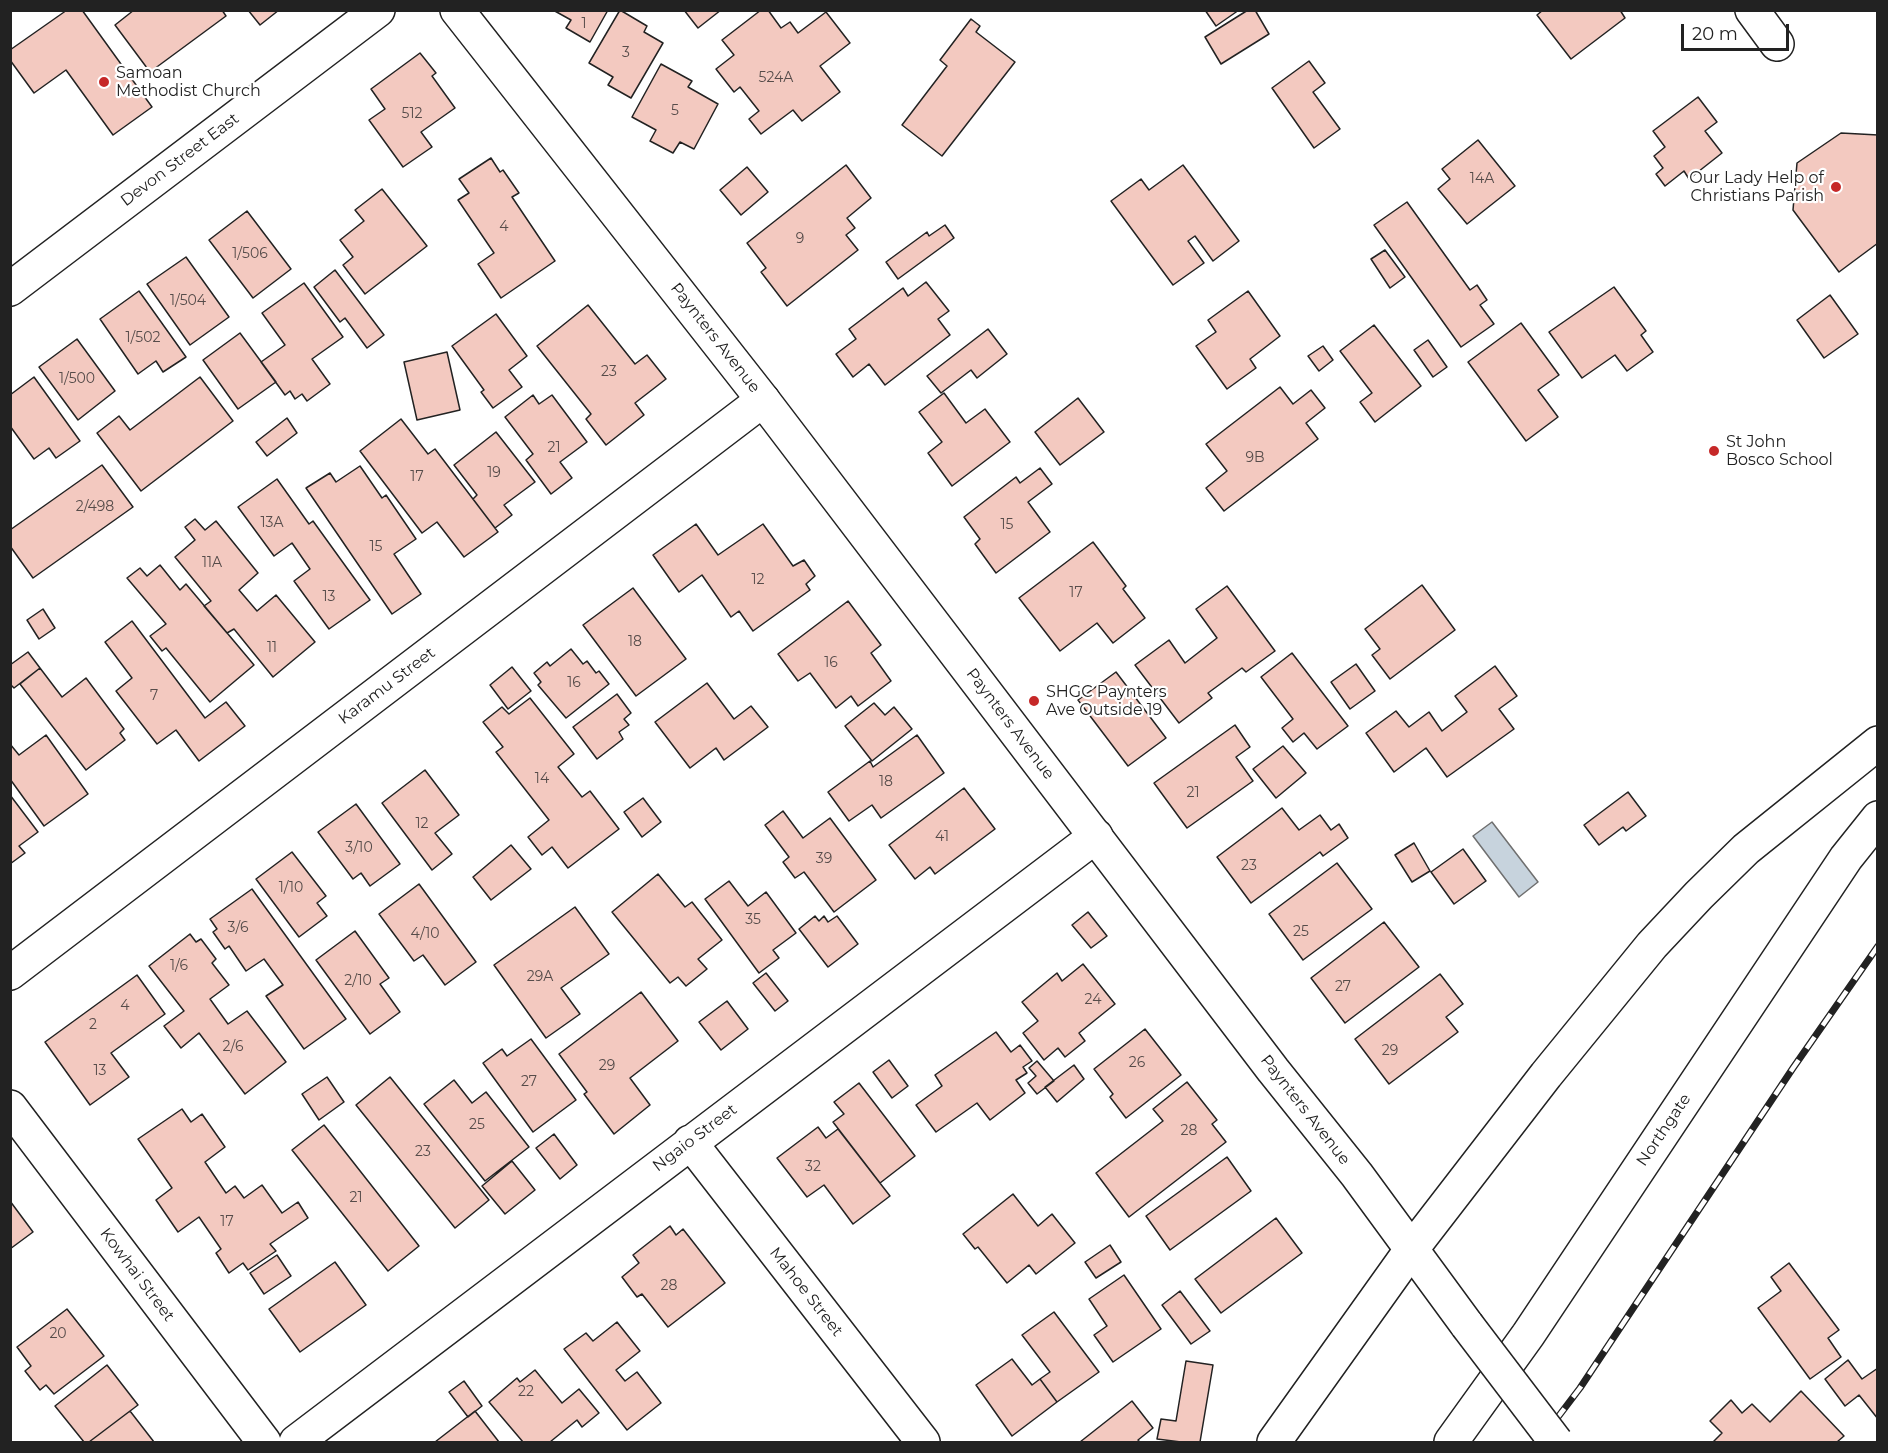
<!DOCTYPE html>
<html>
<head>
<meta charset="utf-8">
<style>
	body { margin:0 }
	#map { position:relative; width:1888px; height:1453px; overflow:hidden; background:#fff; font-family:Montserrat,sans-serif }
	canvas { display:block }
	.frame { position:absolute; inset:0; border:12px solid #222; pointer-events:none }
	.scale { position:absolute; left:1681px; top:24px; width:108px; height:27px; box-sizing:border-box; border:3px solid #222; border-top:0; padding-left:8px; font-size:18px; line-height:21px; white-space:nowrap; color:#222; -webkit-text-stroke:4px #fff; paint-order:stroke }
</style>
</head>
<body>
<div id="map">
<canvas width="1888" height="1453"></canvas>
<div class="frame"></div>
<div class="scale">20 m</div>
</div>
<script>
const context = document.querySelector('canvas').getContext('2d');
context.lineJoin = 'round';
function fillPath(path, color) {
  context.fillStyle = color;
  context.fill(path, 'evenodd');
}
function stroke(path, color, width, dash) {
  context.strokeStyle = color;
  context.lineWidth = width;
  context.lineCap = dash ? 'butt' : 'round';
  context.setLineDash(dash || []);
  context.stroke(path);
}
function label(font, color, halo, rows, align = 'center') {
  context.font = font + ' Montserrat,sans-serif';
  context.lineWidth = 4.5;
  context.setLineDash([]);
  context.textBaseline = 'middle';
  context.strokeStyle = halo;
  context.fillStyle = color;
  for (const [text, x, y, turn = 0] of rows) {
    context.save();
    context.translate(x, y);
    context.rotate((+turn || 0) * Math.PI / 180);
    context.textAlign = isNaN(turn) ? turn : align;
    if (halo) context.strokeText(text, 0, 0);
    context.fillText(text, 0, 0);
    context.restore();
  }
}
const water = new Path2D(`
	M1492,822L1538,882L1519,897L1473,836Z`);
fillPath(water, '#c7d3dd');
stroke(water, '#6f6f6f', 1.5);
const building = new Path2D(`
	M67,10H82L152,107L113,135L66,70L34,93L10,60V50Z
	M134,10H222L226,16L150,72L115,25Z
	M248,10H279L260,25Z
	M553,10H608L590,42L566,28L571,20Z
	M620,10L647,26L644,32L663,43L631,98L608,85L613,77L589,63Z
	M684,10H721L698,28Z
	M761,10H768L781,28L790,22L798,33L826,12L850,43L820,66L840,92L802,121L793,110L761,134L749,119L759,111L740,87L734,92L716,69L734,55L722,40Z
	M1205,10H1239L1216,26Z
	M1248,10H1255L1269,34L1221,64L1205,37Z
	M1543,10H1620L1625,18L1571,59L1537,15Z
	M971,19L980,26L976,32L1015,62L942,156L902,125L947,66L940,60Z
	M420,53L436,73L432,76L455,108L421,132L432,147L403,167L369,120L385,109L371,89Z
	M1309,61L1325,83L1313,92L1340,129L1314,148L1272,88Z
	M661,64L692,81L688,87L718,104L694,149L680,142L673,153L650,141L656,130L632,117Z
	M1698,97L1717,122L1705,131L1722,153L1689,179L1684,171L1665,186L1656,174L1663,168L1654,156L1665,147L1653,131Z
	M1841,133L1878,135V243L1839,272L1793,210L1797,163Z
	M1478,140L1515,186L1467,224L1438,189L1450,179L1442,169Z
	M491,158L500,172L503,170L519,193L512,197L555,261L501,298L478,264L494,253L458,200L469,193L459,179Z
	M846,165L871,198L847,218L855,228L846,235L858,250L787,306L761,272L766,268L747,243Z
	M1183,165L1239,241L1213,261L1195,236L1188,241L1204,263L1173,285L1111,201L1141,179L1149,190Z
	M747,167L768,192L741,215L720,190Z
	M382,189L427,246L365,294L343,265L353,257L340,240L364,221L355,210Z
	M1407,202L1470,290L1477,285L1487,300L1480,305L1494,324L1461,347L1374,225Z
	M247,211L291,269L253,298L209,240Z
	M945,225L954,238L898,279L886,262L927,232L929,236Z
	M1385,250L1405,277L1390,288L1371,259Z
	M186,257L229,317L190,345L147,284Z
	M335,270L384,335L367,348L345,318L340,322L314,287Z
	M926,282L949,311L938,319L950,335L885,385L869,364L853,377L836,354L856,339L849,329L903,288L908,296Z
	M304,283L343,337L312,359L330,384L307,401L302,394L295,399L290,391L285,395L261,362L285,345L262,313Z
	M1614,287L1646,331L1641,335L1653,352L1627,371L1615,355L1582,378L1549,332Z
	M139,291L186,357L163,372L156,361L138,374L100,319Z
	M1248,291L1280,336L1250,359L1256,368L1227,389L1196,346L1216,332L1208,320Z
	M1830,295L1858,334L1824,358L1797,320Z
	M588,305L635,364L647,355L666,379L635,403L644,415L606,445L586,419L591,414L537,346Z
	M496,314L527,356L509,370L522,387L493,408L481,392L484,390L452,346Z
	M1521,323L1559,375L1538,390L1558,417L1526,441L1468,362Z
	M1374,325L1421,386L1375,422L1360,402L1372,393L1340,351Z
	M988,329L1007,354L977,378L971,370L941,393L927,376Z
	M240,333L276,382L238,409L203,360Z
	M77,339L115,391L78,420L39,367Z
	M1428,340L1447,367L1433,377L1414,350Z
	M1323,346L1333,360L1319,371L1308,356Z
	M447,352L460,410L417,420L404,362Z
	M34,377L80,441L56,458L49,448L34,459L10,426V395Z
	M200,377L233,421L141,491L97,433L119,416L130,430Z
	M1280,387L1293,404L1311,390L1325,408L1306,423L1318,439L1224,511L1206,488L1227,471L1206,444Z
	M944,393L966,423L985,409L1010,442L952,486L928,453L942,442L919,412Z
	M533,395L539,404L552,395L587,442L560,462L572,478L551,494L526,460L533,454L505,417Z
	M1078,398L1104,432L1060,465L1035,432Z
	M287,418L297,433L267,456L256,442Z
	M401,419L428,454L435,449L498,532L464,557L437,522L422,533L360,451Z
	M496,432L535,482L504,505L512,515L495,528L473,499L477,495L454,465Z
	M102,465L133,507L33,578L10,546V530Z
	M360,466L382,498L386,495L416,539L394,554L421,594L392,614L306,488L330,473L336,482Z
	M1040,468L1052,484L1028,502L1050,532L996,573L975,544L980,539L964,517L1016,477L1020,483Z
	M277,479L309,524L313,521L370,600L329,629L294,581L310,569L292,543L274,556L238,507Z
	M195,519L205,530L216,521L258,573L239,590L257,611L276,595L315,642L273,677L234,629L227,633L204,606L211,601L175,557L195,540L185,527Z
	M696,524L718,555L763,524L793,566L804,560L815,576L806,584L810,590L753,631L739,611L731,617L702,575L679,592L653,555Z
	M1093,542L1126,586L1123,589L1145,618L1113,643L1097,623L1060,651L1019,598Z
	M160,565L180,590L186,584L254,665L210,702L166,648L162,651L150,636L166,624L127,578L140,568L147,576Z
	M1422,585L1455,630L1390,679L1372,655L1380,649L1365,629Z
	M1227,586L1275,651L1246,672L1242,668L1208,693L1212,698L1179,723L1135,665L1169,640L1185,663L1217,638L1196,609Z
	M633,588L686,659L636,696L583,625Z
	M848,601L881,645L871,653L891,681L858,706L851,696L836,708L810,673L798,681L778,654Z
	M43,609L55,628L39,639L27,620Z
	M132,621L205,718L226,702L245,726L199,761L176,730L157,744L116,691L132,678L105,642Z
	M571,649L583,664L587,661L596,673L599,671L609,684L566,718L538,685L541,682L534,673L547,662L550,666Z
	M28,652L40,668L14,688L10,684V665Z
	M1292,653L1348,726L1317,749L1304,733L1293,742L1282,728L1293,719L1261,677Z
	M1356,664L1375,691L1350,709L1331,682Z
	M1495,666L1517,696L1499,709L1514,729L1447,777L1426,748L1394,772L1366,733L1396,711L1409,727L1429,712L1442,731L1467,712L1455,696Z
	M512,667L531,691L508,709L490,685Z
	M40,668L62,697L86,678L124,729L120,733L125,740L86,770L20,684Z
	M1116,672L1166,738L1128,766L1078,700Z
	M707,683L734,719L751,706L768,727L724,760L716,748L690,768L655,722Z
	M617,694L631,713L624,719L629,725L619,732L623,739L597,759L573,727Z
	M530,698L574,754L558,767L582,797L590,791L619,829L568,868L552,847L542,855L528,837L549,820L496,752L503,747L483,722L502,707L509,714Z
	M874,703L885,715L894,707L912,729L872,761L845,726Z
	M1235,725L1250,747L1236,757L1253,781L1187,828L1154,783Z
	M46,735L88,794L44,826L10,779V744L19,755Z
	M917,735L944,773L881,818L872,805L849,821L828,792L870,761L873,767Z
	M1283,746L1306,773L1276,798L1253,769Z
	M425,770L459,815L435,833L452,854L432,870L382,803Z
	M964,788L995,829L935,874L930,867L915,879L889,845Z
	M1628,792L1646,816L1626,831L1623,827L1599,845L1584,825Z
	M10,795L38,832L19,846L25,853L10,864Z
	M643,798L661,822L642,837L624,812Z
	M356,804L400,864L370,886L361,873L353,879L318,832Z
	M1282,808L1299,830L1320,815L1331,830L1339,824L1348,838L1323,856L1320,852L1251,903L1217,857Z
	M783,811L803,838L830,818L876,880L834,912L804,872L795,878L783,862L789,857L765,825Z
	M1414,843L1430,871L1412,882L1395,855Z
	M511,845L531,869L491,900L473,877Z
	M1463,849L1486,881L1454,904L1431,872Z
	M292,852L326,896L317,903L327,916L299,937L256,879Z
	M1337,863L1372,909L1303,960L1269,914Z
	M658,874L685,907L692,902L722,940L698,959L707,969L686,986L678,977L670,983L612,912Z
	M729,881L748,906L766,892L796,933L773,950L779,958L759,973L705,899Z
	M419,884L476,962L445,985L423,955L414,961L379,914Z
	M252,889L346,1019L304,1049L266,996L283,985L264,959L246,971L229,946L225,949L213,932L217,929L210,919Z
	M575,907L609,954L561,988L580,1014L546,1038L494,965Z
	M1088,912L1107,936L1091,948L1072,925Z
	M815,916L819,921L824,916L828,922L837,916L858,944L828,967L799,929Z
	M1384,922L1419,967L1345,1023L1311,978Z
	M355,931L389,978L380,984L400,1012L370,1034L316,960Z
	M190,934L196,942L201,939L216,959L212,963L229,985L210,999L228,1024L247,1011L286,1062L245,1094L199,1033L181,1048L164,1026L184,1011L149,966Z
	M1083,964L1115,1004L1079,1033L1085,1041L1065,1057L1058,1048L1044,1060L1023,1033L1038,1021L1022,1002L1057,973L1062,981Z
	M766,973L788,1001L775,1011L753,983Z
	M1440,974L1463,1004L1446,1017L1458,1032L1389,1084L1355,1039Z
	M137,975L165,1014L111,1053L129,1077L90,1105L45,1042Z
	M641,992L678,1041L630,1078L650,1105L614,1134L584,1094L587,1092L559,1054Z
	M727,1001L748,1029L721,1050L699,1022Z
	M1145,1029L1181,1075L1126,1118L1110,1097L1113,1094L1094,1069Z
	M996,1032L1011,1052L1020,1045L1032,1061L1023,1067L1027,1073L1016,1080L1025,1093L990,1120L977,1103L936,1132L916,1105L942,1086L935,1075Z
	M531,1039L576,1100L533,1132L483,1063L502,1049L507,1056Z
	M889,1060L908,1086L892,1098L873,1072Z
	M1037,1061L1054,1081L1037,1094L1028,1083L1036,1076L1029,1068Z
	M1074,1065L1084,1079L1057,1102L1045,1087Z
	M327,1077L344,1102L319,1120L302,1094Z
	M390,1077L489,1200L455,1228L356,1105Z
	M454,1080L472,1103L486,1092L529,1147L485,1181L424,1104Z
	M1187,1082L1217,1120L1212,1124L1226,1142L1129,1217L1096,1173L1163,1121L1153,1109Z
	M859,1083L915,1156L880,1183L833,1122L844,1114L834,1102Z
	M182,1109L191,1122L202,1114L225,1147L205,1162L226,1193L235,1186L244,1198L262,1185L282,1213L298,1202L308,1218L270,1244L276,1251L248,1270L243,1263L229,1273L216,1253L221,1249L199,1217L178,1232L156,1200L172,1188L138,1139Z
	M324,1125L419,1246L388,1271L292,1150Z
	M818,1127L826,1138L838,1129L890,1196L853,1224L824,1185L807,1197L777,1158Z
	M554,1134L577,1165L560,1179L536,1148Z
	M1227,1157L1251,1191L1170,1250L1146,1216Z
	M512,1161L535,1190L505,1214L482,1186Z
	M1013,1194L1038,1226L1052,1214L1075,1243L1036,1274L1029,1265L1007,1283L978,1247L975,1249L963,1234Z
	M10,1201L33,1232L10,1249Z
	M1276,1218L1302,1253L1221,1313L1195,1279Z
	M670,1226L676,1235L683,1229L725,1283L668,1327L642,1294L637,1297L622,1277L639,1263L633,1255Z
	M1110,1245L1121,1262L1096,1278L1085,1262Z
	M277,1255L291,1276L264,1294L250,1273Z
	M335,1262L366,1305L300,1352L269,1309Z
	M1789,1263L1839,1330L1828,1338L1841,1357L1810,1379L1758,1308L1781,1291L1771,1277Z
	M1124,1275L1161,1329L1113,1362L1094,1335L1107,1326L1089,1299Z
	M1180,1291L1210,1331L1191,1344L1162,1305Z
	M67,1309L104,1356L54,1394L46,1385L40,1390L25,1371L31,1366L17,1347Z
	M1054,1312L1099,1372L1057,1402L1040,1379L1050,1372L1022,1335Z
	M617,1322L640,1351L616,1370L625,1381L637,1372L661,1403L627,1430L564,1349L586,1333L593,1341Z
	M1012,1359L1032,1385L1040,1379L1057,1402L1012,1436L976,1385Z
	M1848,1360L1862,1379L1878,1368V1419L1859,1395L1845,1406L1825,1379Z
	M1186,1361L1213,1365L1200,1442H1181L1157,1439L1161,1419L1176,1421Z
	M107,1365L138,1405L89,1442H84L55,1406Z
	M535,1370L562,1403L579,1389L599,1413L582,1427L577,1420L550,1442H523L489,1402L517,1378L520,1382Z
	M464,1381L482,1406L468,1417L449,1392Z
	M1801,1391L1844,1436L1837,1442H1713L1722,1433L1710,1421L1731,1400L1742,1413L1752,1404L1770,1422Z
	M1132,1401L1153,1428L1138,1440L1140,1442H1080Z
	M130,1411L154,1442H89Z
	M475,1411L499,1442H435Z`);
fillPath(building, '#f3c9c0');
stroke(building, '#222', 1.5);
const street = new Path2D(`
	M1752,10L1777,44
	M10,973L763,400
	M10,1107L264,1442
	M690,1142L923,1442
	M296,1442L1096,836`);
const secondary = new Path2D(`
	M457,10L763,400L1273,1070L1357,1175L1467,1325
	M10,289L378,10`);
const highway = new Path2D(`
	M1274,1442L1411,1250L1546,1075L1652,945L1699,895L1746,849L1878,743
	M1451,1442L1528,1335L1846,858L1878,818`);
stroke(street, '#222', 36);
stroke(secondary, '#222', 36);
stroke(highway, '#222', 36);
stroke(street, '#fff', 33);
stroke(secondary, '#fff', 33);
stroke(highway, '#fff', 33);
const rail = new Path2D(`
	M1539,1442L1580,1388L1793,1068L1878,946`);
stroke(rail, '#222', 7);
stroke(rail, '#fff', 4.5, [14]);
const secondaryBridge = new Path2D(`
	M1467,1325L1556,1442`);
stroke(secondaryBridge, '#222', 36, []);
stroke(secondaryBridge, '#fff', 33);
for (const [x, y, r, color] of [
	[104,82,6,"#c62828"],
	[1836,187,6,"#c62828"],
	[1714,451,6,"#c62828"],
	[1034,701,6,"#c62828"]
]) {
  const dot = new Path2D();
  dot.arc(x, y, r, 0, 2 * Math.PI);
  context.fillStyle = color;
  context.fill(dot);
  stroke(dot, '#fff', 2);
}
label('14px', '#564c4a', null, [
	["1",584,24],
	["3",626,53],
	["524A",776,78],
	["5",675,111],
	["512",412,114],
	["14A",1482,179],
	["4",504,227],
	["9",800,239],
	["1/506",250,254],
	["1/504",188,301],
	["1/502",143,338],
	["23",609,372],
	["1/500",77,379],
	["21",554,448],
	["9B",1255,458],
	["19",494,473],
	["17",417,477],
	["2/498",95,507],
	["13A",272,523],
	["15",1007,525],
	["15",376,547],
	["11A",212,563],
	["12",758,580],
	["17",1076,593],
	["13",329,597],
	["18",635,642],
	["11",272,648],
	["16",831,663],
	["16",574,683],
	["7",154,696],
	["14",542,779],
	["18",886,782],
	["21",1193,793],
	["12",422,824],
	["41",942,837],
	["3/10",359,848],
	["39",824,859],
	["23",1249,866],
	["1/10",291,888],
	["35",753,920],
	["3/6",238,928],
	["25",1301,932],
	["4/10",425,934],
	["1/6",179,966],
	["29A",540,977],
	["2/10",358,981],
	["27",1343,987],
	["24",1093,1000],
	["4",125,1006],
	["2",93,1025],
	["2/6",233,1047],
	["29",1390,1051],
	["26",1137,1063],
	["29",607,1066],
	["13",100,1071],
	["27",529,1082],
	["25",477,1125],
	["28",1189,1131],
	["23",423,1152],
	["32",813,1167],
	["21",356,1198],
	["17",227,1222],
	["28",669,1286],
	["20",58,1334],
	["22",526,1392]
]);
label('16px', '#222', '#fff', [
	["Samoan",116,73],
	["Methodist Church",116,91],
	["Our Lady Help of",1824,178,"right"],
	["Christians Parish",1824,196,"right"],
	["St John",1726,442],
	["Bosco School",1726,460],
	["SHGC Paynters",1046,692],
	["Ave Outside 19",1046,710]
], 'left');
label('16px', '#222', '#fff', [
	["Devon Street East",180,160,-37],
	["Paynters Avenue",715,338,52],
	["Karamu Street",387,686,-37],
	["Paynters Avenue",1010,724,53],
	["Paynters Avenue",1305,1110,52],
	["Northgate",1664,1130,-56],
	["Ngaio Street",695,1138,-37],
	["Kowhai Street",137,1275,53],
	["Mahoe Street",806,1292,52]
]);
</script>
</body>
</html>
